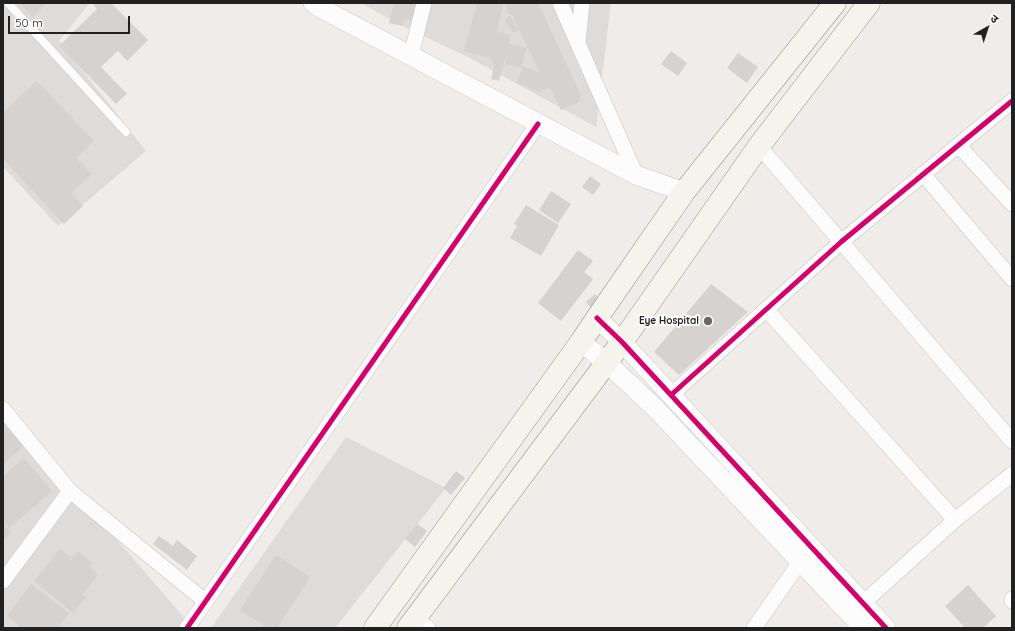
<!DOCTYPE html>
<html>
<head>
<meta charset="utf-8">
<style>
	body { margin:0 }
	#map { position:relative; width:1015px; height:631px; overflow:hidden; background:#efece9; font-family:Quicksand,"Noto Sans Devanagari",sans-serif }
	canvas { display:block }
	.frame { position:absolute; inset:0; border:4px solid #212121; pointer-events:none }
	.north { position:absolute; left:967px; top:8px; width:40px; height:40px; -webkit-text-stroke:3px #fff; paint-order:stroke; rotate:39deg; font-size:11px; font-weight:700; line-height:16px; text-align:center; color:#212121 }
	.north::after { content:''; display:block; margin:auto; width:14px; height:18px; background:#212121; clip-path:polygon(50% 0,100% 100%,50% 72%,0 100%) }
	.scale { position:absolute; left:8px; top:16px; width:122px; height:18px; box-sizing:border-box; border:2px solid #212121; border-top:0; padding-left:5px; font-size:12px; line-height:14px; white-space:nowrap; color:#212121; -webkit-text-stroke:3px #fff; paint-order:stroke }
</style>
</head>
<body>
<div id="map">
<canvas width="1015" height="631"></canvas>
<div class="frame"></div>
<div class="north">उ</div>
<div class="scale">50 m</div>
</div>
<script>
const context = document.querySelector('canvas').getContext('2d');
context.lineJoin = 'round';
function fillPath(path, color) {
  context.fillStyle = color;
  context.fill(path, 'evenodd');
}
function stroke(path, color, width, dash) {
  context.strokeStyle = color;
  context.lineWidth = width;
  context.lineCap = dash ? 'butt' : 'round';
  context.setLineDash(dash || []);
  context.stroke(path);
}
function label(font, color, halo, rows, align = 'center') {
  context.font = font + ' Quicksand,sans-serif';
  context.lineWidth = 4;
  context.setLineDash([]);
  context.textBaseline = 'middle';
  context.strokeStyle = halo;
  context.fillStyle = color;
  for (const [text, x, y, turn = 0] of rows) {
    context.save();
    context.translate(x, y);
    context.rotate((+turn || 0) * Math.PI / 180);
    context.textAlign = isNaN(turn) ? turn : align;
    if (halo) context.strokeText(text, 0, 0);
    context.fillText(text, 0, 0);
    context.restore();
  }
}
fillPath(new Path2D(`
	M3,3H90L59,41L146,151L58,226L3,167Z
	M361,3H611L596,127L466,56L408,29Z
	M3,398L19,426L193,628H3Z
	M346,437L446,488L335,628H211Z`), '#dedcdb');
fillPath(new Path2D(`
	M20,3H47L33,17Z
	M92,3H111L148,40L127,61L118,51L101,67L127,94L116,104L59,46L97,9Z
	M394,3H419L415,21L405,19L403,26L389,23Z
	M477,3H504L497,31L511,35L509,44L526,48L522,68L505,64L508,48L499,81L491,79L494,66L490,58L464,51Z
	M505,3H538L581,95L579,102L561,110L550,87L539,92L517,83L523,66L540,73L512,15L509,14Z
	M510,16L519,30L513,33L505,20Z
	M671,51L687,63L678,76L661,64Z
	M738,53L758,67L747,83L727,68Z
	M37,81L94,141L76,158L92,174L71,193L83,206L64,224L3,159V112Z
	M590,176L601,184L593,195L582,187Z
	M551,191L571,204L558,223L539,210Z
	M526,205L559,225L541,256L510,238L517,226L514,224Z
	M578,250L593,261L584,272L593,279L561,321L538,303Z
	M711,284L748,312L679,375L654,352Z
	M595,294L600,300L591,308L586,302Z
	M3,422L23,447L3,464Z
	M24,458L52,491L9,528L3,521V476Z
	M456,471L465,478L451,495L443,488Z
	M3,524L11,532L3,541Z
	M417,524L427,531L415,547L405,539Z
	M159,536L173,546L177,540L197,556L187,570L153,544Z
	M60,549L72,558L78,551L92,562L89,567L98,575L83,594L86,597L73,613L34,581Z
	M276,555L310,577L277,628H268L240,610Z
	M31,584L69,613L58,628H22L7,616Z
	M968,585L996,616L983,628H965L945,606Z`), '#d6d2d0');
const service = new Path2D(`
	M8,3L126,132`);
const minor = new Path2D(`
	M560,3L636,175
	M578,42L582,3
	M411,56L424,3
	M759,146L1012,441
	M959,146L1012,204
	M923,174L1012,279
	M766,309L955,520
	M671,395L841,242L1012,101
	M3,409L70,491
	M3,581L70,491L205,601
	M1012,599V601
	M856,612L863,603L955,520L1012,474
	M414,618L428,628
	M187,628L538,124
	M754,628L800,562`);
const tertiary = new Path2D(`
	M313,3L317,6L636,175L684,192
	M597,318L622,342L886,628
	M581,342L606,362L656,409L863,628`);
const secondary = new Path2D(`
	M375,628L581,342L597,318L684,192L835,3
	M408,628L622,342L759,146L869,3`);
stroke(service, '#c6c5c4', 9);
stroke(minor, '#c6c5c4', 16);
stroke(tertiary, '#c6c5c4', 20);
stroke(secondary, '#9a9880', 23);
stroke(service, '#fdfcfc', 8);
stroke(minor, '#fdfcfc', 15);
stroke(tertiary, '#fdfcfc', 19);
stroke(secondary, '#f4f3ec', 22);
stroke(new Path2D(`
	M597,318L622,342L886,628
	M671,395L841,242L1012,101
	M187,628L538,124`), '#d6006c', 5);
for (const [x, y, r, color] of [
	[708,321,5,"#696867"]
]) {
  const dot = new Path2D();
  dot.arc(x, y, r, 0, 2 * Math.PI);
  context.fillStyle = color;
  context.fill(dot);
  stroke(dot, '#fff', 1.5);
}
label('bold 10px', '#212121', '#fff', [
	["Eye Hospital",699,321]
], 'right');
</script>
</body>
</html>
